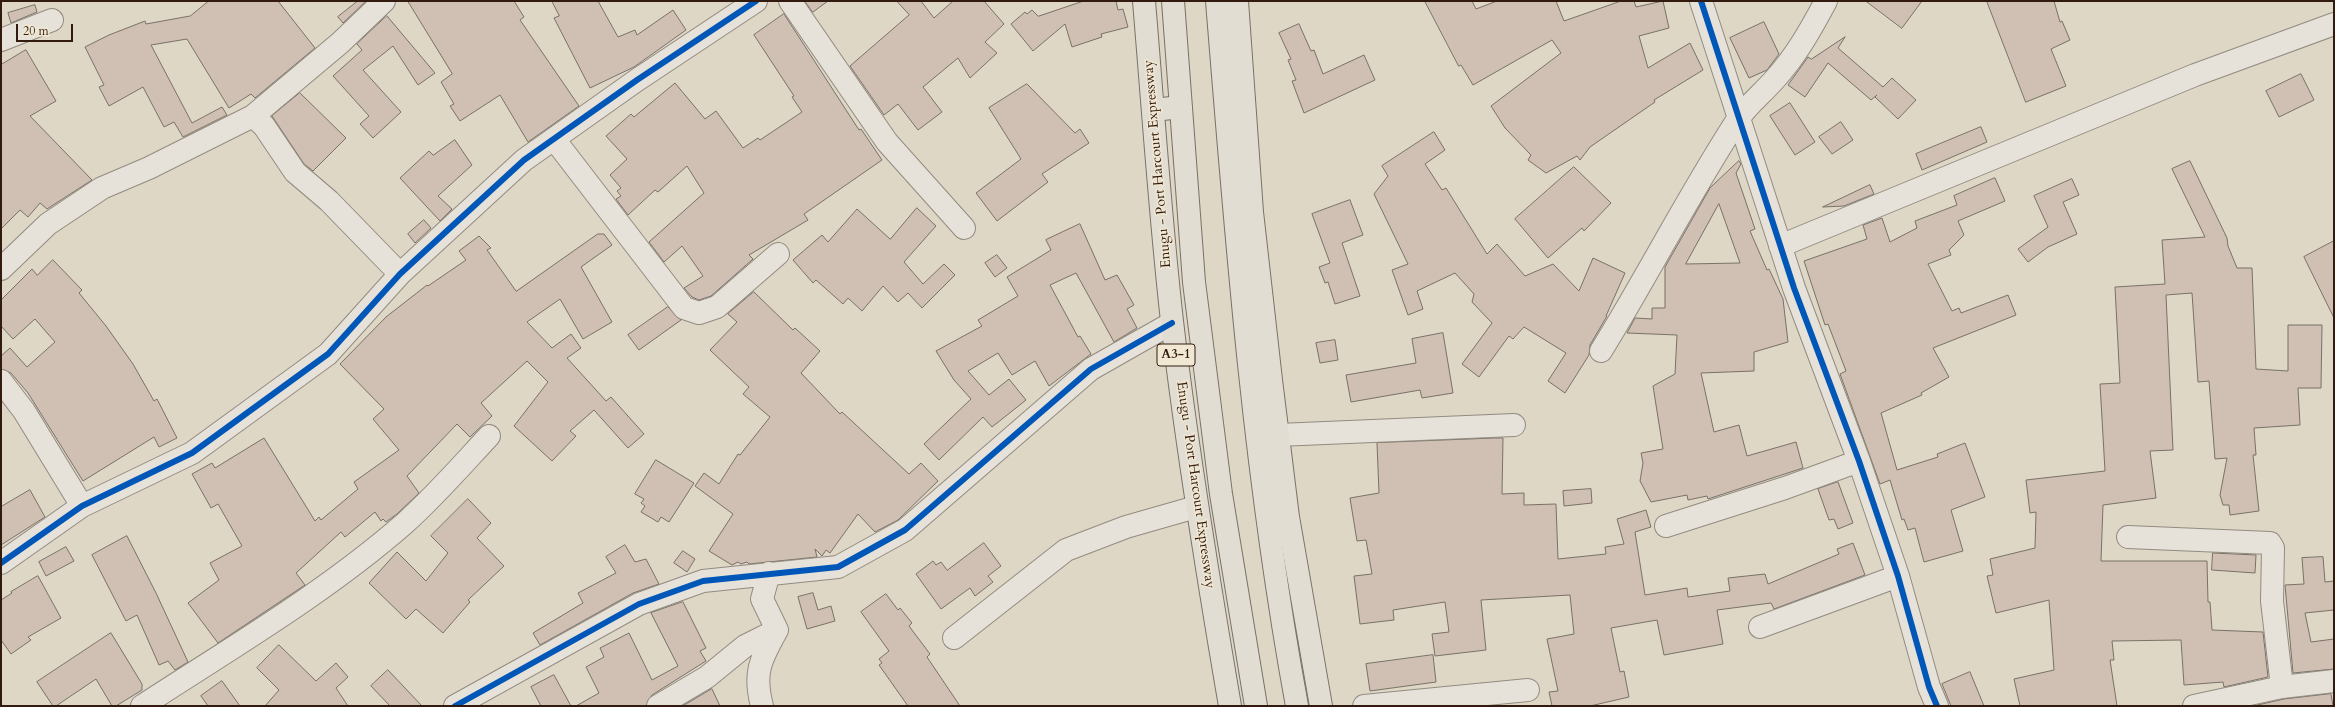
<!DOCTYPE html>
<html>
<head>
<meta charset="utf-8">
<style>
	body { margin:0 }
	#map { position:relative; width:2335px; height:707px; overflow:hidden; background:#ded7c6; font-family:Cardo,serif }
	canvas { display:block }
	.frame { position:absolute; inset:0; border:2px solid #321a0f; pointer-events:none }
	.scale { position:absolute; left:16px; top:24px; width:57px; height:18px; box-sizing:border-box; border:2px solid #321a0f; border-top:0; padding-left:5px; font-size:12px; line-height:14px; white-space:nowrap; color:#321a0f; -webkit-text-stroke:3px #f0e8d3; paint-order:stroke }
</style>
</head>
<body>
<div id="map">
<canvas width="2335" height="707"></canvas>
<div class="frame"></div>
<div class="scale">20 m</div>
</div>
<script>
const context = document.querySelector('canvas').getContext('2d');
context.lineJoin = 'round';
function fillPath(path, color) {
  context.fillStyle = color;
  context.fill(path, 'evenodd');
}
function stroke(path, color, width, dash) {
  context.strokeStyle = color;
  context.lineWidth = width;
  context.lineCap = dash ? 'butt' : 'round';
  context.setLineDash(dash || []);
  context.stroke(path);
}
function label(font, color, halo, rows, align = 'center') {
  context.font = font + ' Cardo,serif';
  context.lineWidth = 3;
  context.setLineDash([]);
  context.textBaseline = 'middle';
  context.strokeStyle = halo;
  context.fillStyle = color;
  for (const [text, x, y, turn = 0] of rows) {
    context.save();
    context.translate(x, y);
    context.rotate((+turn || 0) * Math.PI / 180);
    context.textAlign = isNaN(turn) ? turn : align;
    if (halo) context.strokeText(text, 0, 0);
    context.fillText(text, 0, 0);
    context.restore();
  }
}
const building = new Path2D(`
	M209,1H278L315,48L255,98L251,94L229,108L187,39L151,45L192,123L222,107L227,115L183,137L174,122L164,127L143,87L109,106L99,87L104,85L85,47L109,35L145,21L146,24L190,16Z
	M358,1H366L343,23L338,17Z
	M408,1H514L524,17L520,20L579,106L528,142L500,95L460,121L450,106L454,104L441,82L452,74Z
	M552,1H598L618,37L635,30L637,35L673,10L686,30L634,67L590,88L554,18L559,16Z
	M805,1H828L813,12Z
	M897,1H921L934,18L953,1H984L1004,24L985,42L997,53L970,78L958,58L923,87L942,112L918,130L898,104L884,115L850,66L909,15Z
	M1084,1H1116L1118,10L1123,9L1128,27L1101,34L1102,37L1072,47L1065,24L1033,51L1011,24L1025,12L1027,14L1032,10L1038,16Z
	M1425,1H1472L1476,9L1497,1H1556L1564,21L1621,1H1634L1636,7L1663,1L1669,28L1639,36L1648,68L1690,43L1703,70L1654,100L1655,102L1590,147L1580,160L1577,156L1546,173L1528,160L1531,155L1505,128L1491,106L1561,53L1552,40L1473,85L1461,65L1459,66Z
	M1866,1H1922L1902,28Z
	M1987,1H2054L2060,22L2062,21L2070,40L2051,49L2066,86L2026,102Z
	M35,5L37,12L11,23L8,13Z
	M784,14L859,130L861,129L882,160L804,214L808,220L749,255L753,259L711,296L699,300L692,297L684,288L703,276L682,246L664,262L649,242L704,193L687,166L658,192L655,190L628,215L616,199L621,196L617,191L621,188L610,175L627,159L606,136L631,114L634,117L675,83L705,119L716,111L743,148L758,138L760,140L802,112L792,97L794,96L754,35Z
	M387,16L435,73L418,85L393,46L363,70L401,112L373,138L360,124L369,116L333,76L362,50L357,44Z
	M1764,22L1779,54L1767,70L1749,78L1730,38Z
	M1299,24L1311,51L1314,50L1323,74L1364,55L1375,80L1304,113L1292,81L1296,80L1288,60L1291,59L1279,33Z
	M1845,37L1838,48L1883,87L1892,78L1916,100L1898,119L1875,97L1877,95L1871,100L1828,63L1805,97L1788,85L1808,57L1811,59Z
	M26,50L56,101L30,116L92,180L47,209L40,203L28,217L20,210L1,229V65Z
	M2301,74L2314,100L2279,117L2266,91Z
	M1027,84L1075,133L1080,129L1089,143L1042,174L1048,182L997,221L976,193L1021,159L989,108Z
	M300,93L346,138L313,171L304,164L272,116Z
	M1790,103L1815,142L1795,155L1770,116Z
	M1841,122L1853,140L1832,154L1819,137Z
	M1981,127L1987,142L1922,170L1916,154Z
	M1434,132L1445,150L1425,164L1442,190L1446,188L1487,254L1497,244L1525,276L1553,264L1579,291L1593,258L1625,273L1606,316H1607L1590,345L1589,355L1565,393L1548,381L1566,353L1524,327L1513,339L1509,336L1479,377L1462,364L1492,323L1472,302L1474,294L1455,273L1417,291L1423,309L1408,315L1392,270L1408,264L1374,194L1388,176L1382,166Z
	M455,140L472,165L438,196L452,209L440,221L400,178L429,151L433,155Z
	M1739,161L1741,164L1736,173L1755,229L1750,231L1767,270L1769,269L1783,299L1788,342L1754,352V371L1701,373L1714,432L1739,425L1747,456L1796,442L1803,468L1708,499L1707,496L1688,500L1687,495L1651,502L1640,481L1643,463L1641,453L1663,449L1653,386L1675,374L1677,335L1627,333L1635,318L1652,319V308H1665V267L1710,188ZM1719,204L1740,263L1686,264Z
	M2190,161L2227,238L2228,246L2237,268H2252L2256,369L2288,371V325H2322L2321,388H2298L2300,425L2254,428L2256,455H2253L2259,511L2230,515L2229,505H2223L2220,495L2227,458L2215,459L2209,381L2198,382L2192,293L2166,295L2173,450L2150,451L2156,498L2103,505L2101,561H2207L2208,602H2210L2212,630L2263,632L2268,677L2224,687L2223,682L2184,685L2181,640L2112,641L2114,660H2110L2117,706H2020L2014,679L2054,670L2049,600L1996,613L1987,576L1993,575L1990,559L2035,548L2036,512L2030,513L2026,480L2105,471L2100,384L2120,383L2115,287L2165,284L2162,240L2205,237L2172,169Z
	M1574,167L1611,203L1584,231L1582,228L1548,258L1515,219Z
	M1995,178L2005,201L1958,221L1964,235L1949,250L1951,255L1928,264L1952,311L1959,308L1961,313L2008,295L2016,315L1933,348L1949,377L1921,393L1922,395L1881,413L1897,470L1938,457L1937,454L1965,443L1985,497L1951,510L1963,551L1924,562L1915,528L1908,530L1904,519L1902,520L1890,480L1880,484L1840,374L1846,371L1828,324L1825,325L1804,261L1867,239L1863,225L1882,218L1890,242L1917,228L1915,221L1957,205L1954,196Z
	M2072,179L2079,195L2063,202L2077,234L2048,247L2028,262L2018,249L2048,227L2034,196Z
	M1870,185L1874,194L1844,206L1823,207Z
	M1350,200L1363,235L1342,243L1360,296L1335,304L1328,282L1325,283L1319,267L1330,263L1312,214Z
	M917,208L936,226L904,262L923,284L944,264L955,275L922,308L908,293L898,302L883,286L862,311L848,298L843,304L816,280L813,283L793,260L822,235L828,242L857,209L890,239Z
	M424,220L431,228L415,243L408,234Z
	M1080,224L1105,280L1117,275L1134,305L1127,309L1137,328L1114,342L1076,273L1050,285L1078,337L1080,336L1091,354L1049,386L1035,361L1012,375L998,353L968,371L989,395L1009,379L1026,400L992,427L983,417L939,460L924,444L971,399L954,380L936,351L982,326L978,320L1018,296L1007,277L1051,250L1046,240Z
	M598,234H604L612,245L581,267L612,322L583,339L560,299L527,322L552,348L571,334L581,348L567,358L606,401L611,397L644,434L628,448L594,410L570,431L576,436L552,461L514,426L548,382L527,361L481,403L492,416L470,437L457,424L407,476L419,493L397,514L386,522L383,519L381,521L375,512L345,537L341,532L296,573L305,585L218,643L188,603L219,580L210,563L242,546L218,504L211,508L192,474L212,463L215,468L264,438L315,521L319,517L321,520L358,489L354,482L399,450L373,419L384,409L340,364L386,317L427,285L428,286L466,260L459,251L479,236L491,248L487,250L516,291Z
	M2334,241V318L2304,257Z
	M997,255L1007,268L995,277L985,263Z
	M53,260L82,290L79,293L106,326L133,364L154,401L157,399L177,438L159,447L154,437L83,481L28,393L11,373L1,369V356L10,348L27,367L55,342L35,319L13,339L1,326V300L32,269L37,275Z
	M754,292L793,330L795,328L820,351L801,373L840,414L842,412L909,474L921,463L938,481L898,520L875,532L858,514L830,553L826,550L822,556L815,549L817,557L749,564L747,562L741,564L738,562L732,565L709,551L733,514L695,486L704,473L719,484L738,454L740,455L770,417L743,394L749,387L710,350L737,322L728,314Z
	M668,307L681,320L639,350L628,335Z
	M1443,333L1453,393L1422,398L1420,390L1351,402L1346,375L1416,363L1412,339Z
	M1335,340L1338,360L1320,363L1316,343Z
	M1494,438H1503L1502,494L1524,493V505L1556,504L1558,559L1606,554L1605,547L1624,544L1617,519L1646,510L1651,527L1635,532L1645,595L1687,588L1688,597L1730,591L1728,578L1765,574L1768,584L1839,554L1837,549L1853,543L1865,575L1774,609L1771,603L1717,610L1723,644L1664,655L1657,620L1611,628L1620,672L1624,671L1629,697L1590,706H1552L1549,692L1558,691L1547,639L1574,634L1570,595L1481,600L1486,650L1435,656L1432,634L1449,632L1445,602L1393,610L1394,620L1360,624L1354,576L1372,574L1366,540L1357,541L1350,498L1379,493L1377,443Z
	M656,460L694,483L669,522L661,517L658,522L641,512L645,506L641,503L644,499L635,494Z
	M1838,482L1853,523L1838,529L1834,519L1829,520L1818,489Z
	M1591,489L1592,503L1564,506L1563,491Z
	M30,490L45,517L1,545V507Z
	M468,499L491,523L477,538L504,566L468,600L470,602L443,633L416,609L406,619L369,583L397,552L426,581L448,553L431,536Z
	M127,536L156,593L188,662L175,670L168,661L159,665L137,615L126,621L92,555Z
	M984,543L1001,566L988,576L993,582L975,596L970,588L941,609L916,574L933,561L936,565L941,562L947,570Z
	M625,545L635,562L646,559L659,584L633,593L540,645L533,633L583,603L578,593L616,573L606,557Z
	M66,547L74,561L46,576L39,562Z
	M683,551L695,559L687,572L674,563Z
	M2213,553L2256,555L2255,573L2212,570Z
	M2323,557L2325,582L2334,581V610L2305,613L2311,642L2334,639V669L2293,673L2285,585L2304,584L2302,558Z
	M38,576L61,618L28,637L31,640L11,654L1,640V600L12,593L11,592Z
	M813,593L818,610L831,606L835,621L807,629L798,597Z
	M886,594L898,610L900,608L912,623L909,626L930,654L927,657L960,706H908L879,665L882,663L879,659L889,651L861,612Z
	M683,602L706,648L700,651L706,661L652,695L646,706H576L599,693L586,667L604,657L600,648L629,633L652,680L678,666L651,613Z
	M111,633L142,684V690L116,706H112L96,679L56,706H53L37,682Z
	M279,645L316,681L336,663L348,677L336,688L348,706H265L279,690L257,668Z
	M1433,655L1436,682L1370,691L1366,664Z
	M388,670L422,706H390L371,686Z
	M1970,672L1984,706H1951L1942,684Z
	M554,675L571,706H541L531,687Z
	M222,681L240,706H208L201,696Z
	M712,689L720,706H683Z
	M2331,694L2333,706H2253L2284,699Z`);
fillPath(building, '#d0bfb3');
stroke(building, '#797167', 1);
const street = new Path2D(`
	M790,1L887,142L964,228
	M1701,1L1794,288L1859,461L1898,576L1929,687L1937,706
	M1,40L52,20
	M253,116L340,43L384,1
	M554,139L684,308L699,313L717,307L778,254
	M1780,246L2195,75L2334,24
	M1,269L48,224L102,188L149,168L253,116L264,126L295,172L329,201L400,274
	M1601,351C1648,275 1688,196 1736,122C1747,105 1762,94 1775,79C1796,56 1811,29 1826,1
	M1,381L24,411L82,506
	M1278,435L1514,425
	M1666,526L1785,488L1859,461
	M2128,537L2270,543L2273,548L2272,601L2282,687
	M1,563L82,506L192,453L328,354L400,274L524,160L637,80L756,1
	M1760,627L1898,576
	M954,638L1066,550L1126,527L1196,507
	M142,706C231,648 325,593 405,523C435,496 462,465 489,436
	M455,706L639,604L703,581L838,567L905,530L1091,369L1172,323
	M658,706L707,677L745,646L777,630
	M762,706C753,672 761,659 777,630L762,599L769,573
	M1364,706L1528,690
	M2194,706L2282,687L2334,681`);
const primary = new Path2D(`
	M1144,1C1153,108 1160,215 1172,321C1187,450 1208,578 1230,706
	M1237,1L1252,212L1271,380L1288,517L1321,706`);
const highway = new Path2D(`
	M1173,1L1194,282L1221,494L1256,706
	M1217,1C1236,237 1254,473 1297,706
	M1153,110L1181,107`);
stroke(street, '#928b80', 24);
stroke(primary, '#797167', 24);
stroke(highway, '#797167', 24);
stroke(street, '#e6e2d9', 22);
stroke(primary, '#e1ddd3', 22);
stroke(highway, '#e1ddd3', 22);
stroke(new Path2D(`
	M1701,1L1794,288L1859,461L1898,576L1929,687L1937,706
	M1,563L82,506L192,453L328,354L400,274L524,160L637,80L756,1
	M455,706L639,604L703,581L838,567L905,530L1091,369L1172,323`), '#0057b8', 6);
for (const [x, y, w] of [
	[1176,355,38]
]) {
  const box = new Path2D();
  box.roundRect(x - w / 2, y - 11, w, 22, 3);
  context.fillStyle = '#f0e8d3';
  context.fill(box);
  stroke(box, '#321a0f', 1);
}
label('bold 13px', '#321a0f', null, [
	["A3-1",1176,355]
]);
label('14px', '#321a0f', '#f0e8d3', [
	["Enugu - Port Harcourt Expressway",1158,164,-95],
	["Enugu - Port Harcourt Expressway",1195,485,82]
]);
</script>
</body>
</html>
